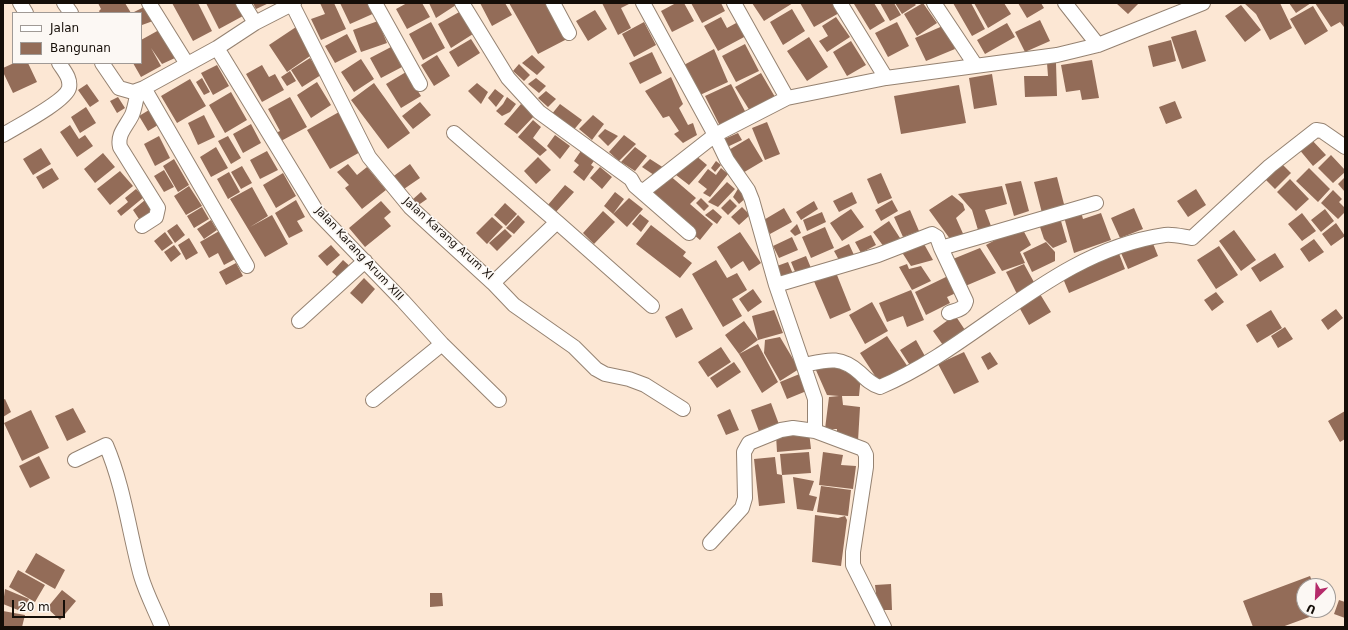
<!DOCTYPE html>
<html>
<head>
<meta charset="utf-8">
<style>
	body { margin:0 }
	#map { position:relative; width:1348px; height:630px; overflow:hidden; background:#fce7d4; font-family:"DejaVu Sans",sans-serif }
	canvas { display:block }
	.frame { position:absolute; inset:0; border:4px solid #150e08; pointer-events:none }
	.legend { position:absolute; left:12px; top:12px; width:130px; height:52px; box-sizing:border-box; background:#fcf8f4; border:1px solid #a09a96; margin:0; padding:5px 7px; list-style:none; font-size:12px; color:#150e08 }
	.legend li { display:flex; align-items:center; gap:8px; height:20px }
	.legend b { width:20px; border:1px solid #a09a96 }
	.north { position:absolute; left:1296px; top:578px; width:40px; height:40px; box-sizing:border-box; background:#fcf8f4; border:1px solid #a09a96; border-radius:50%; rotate:204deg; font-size:11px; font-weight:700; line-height:16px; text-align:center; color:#150e08 }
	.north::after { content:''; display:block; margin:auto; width:14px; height:18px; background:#b52b6a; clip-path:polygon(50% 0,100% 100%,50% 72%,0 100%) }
	.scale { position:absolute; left:12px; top:600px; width:53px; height:18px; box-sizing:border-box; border:2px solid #150e08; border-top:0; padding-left:5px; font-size:12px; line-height:14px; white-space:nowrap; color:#150e08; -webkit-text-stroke:3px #fcf8f4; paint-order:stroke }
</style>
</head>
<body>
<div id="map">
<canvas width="1348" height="630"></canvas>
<div class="frame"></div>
<ul class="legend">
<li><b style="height:5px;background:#fff"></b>Jalan</li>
<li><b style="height:11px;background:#936c58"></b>Bangunan</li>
</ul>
<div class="north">U</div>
<div class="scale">20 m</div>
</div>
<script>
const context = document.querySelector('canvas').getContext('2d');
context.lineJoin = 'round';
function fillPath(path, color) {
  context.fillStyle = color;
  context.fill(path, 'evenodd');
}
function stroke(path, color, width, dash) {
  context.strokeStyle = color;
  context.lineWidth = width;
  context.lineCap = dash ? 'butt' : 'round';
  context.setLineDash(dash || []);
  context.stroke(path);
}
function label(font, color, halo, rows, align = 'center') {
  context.font = font + ' "DejaVu Sans",sans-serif';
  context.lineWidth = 3.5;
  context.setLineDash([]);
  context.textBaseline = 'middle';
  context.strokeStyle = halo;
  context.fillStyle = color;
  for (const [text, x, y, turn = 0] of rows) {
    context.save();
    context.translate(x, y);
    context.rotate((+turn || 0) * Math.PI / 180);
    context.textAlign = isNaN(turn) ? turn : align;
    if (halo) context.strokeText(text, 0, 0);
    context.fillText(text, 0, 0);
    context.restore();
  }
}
fillPath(new Path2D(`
	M98,3H125L131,13H100L99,11L101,9Z
	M172,3H198L212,31L193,41Z
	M206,3H235L243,16L219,29Z
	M253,3H269L256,9Z
	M320,3H334L346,29L321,40L311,19L325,14Z
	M340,3H373L377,12L350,24Z
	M407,3H422L430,17L407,29L396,9Z
	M429,3H455L456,5L436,18Z
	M480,3H505L512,15L492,26Z
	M509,3H547L567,39L538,54Z
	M602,3H631L621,8L631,28L618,35Z
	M676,3H684L694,21L672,32L661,11Z
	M691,3H721L725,11L702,23Z
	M752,3H793L764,21Z
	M800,3H836L841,12L814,27Z
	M857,3H874L885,21L870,30L854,4Z
	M880,3H894L901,15L890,21Z
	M895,3H914L916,5L902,14Z
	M923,3L937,23L917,36L904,14Z
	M953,3H971L985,29L972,36Z
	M974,3H1004L1011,14L988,28Z
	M1018,3H1041L1044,8L1027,18Z
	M1116,3H1139L1128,14Z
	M1244,3H1280L1292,28L1270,40L1256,14Z
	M1289,3H1311L1296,13Z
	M1315,3H1345V26L1344,27L1340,22L1331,27Z
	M1241,5L1261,30L1245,42L1225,16Z
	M146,6L153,21L142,25L141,13L134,12Z
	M1313,6L1328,31L1305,45L1290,19Z
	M792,9L805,31L783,45L770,22Z
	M595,10L607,29L588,41L576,21Z
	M461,11L473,34L451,48L438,24Z
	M721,17L727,28L738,22L746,36L718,51L704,26Z
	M836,17L850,37L827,52L819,41L828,36L822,26Z
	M1040,20L1050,41L1025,52L1015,32Z
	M378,21L387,43L361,52L353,30Z
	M431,22L445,48L423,60L409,34Z
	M644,22L656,45L634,57L622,34Z
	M897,22L909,46L888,57L875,33Z
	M1007,23L1015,37L985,54L977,40Z
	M945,25L955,49L926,61L915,38Z
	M296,27L313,54L287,72L269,45Z
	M159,30L175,58L162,64L151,48L161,66L141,77L133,63H141V40Z
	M1196,30L1206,61L1182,69L1171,37Z
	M347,34L357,52L335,63L325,46Z
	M809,37L828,67L807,81L787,51Z
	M471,39L480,53L458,67L449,52Z
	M1171,40L1176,61L1153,67L1148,46Z
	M851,41L866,65L847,76L833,52Z
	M745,44L759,71L736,82L722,56Z
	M391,47L402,67L381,78L370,58Z
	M714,49L728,82L700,95L682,66Z
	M652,52L662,73L640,84L629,63Z
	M437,55L450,76L434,86L421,65Z
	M532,55L545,67L537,75L522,63Z
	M310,58L321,75L302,87L291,70Z
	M361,59L374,79L354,92L341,72Z
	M1092,60L1099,98L1082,100L1080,90L1066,92L1061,65Z
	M14,63H28L37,82L13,93L3,72V68Z
	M1047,63H1056L1057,96L1025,97L1024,76H1048Z
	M519,64L530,75L524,81L513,71Z
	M217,65L229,86L213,95L201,73Z
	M262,65L269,77L275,74L284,90L262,102L246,74Z
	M290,71L296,81L287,86L281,77Z
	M406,72L421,96L401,108L386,84Z
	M761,73L775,97L750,111L735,87Z
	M992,74L997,105L974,109L969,78Z
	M671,77L683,104L679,108L688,125L693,123L697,135L683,143L674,134L679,131L669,116L663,118L645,91Z
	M202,78L210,92L204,95L196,82Z
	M536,78L546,86L539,93L528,84Z
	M190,79L206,106L177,123L161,96Z
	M317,82L331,105L311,118L297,95Z
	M374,83L410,133L388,149L351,100Z
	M477,83L488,92L481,104L468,91Z
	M87,84L99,101L90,107L78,90Z
	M731,84L747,115L721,128L705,96Z
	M959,85L966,123L901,134L894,96Z
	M495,89L504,96L496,107L488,98Z
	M546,91L556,99L548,107L538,98Z
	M231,92L247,120L225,133L209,105Z
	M118,97L125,108L117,113L110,101Z
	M290,97L307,127L281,141L276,133L280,131L268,109Z
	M507,97L516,104L510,112L502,116L496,111L503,104Z
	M1175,101L1182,118L1166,124L1159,107Z
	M420,102L431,115L413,129L402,116Z
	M521,104L535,115L517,134L504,124Z
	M560,104L582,120L572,132L551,115Z
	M86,107L96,123L80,133L71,117Z
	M149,110L158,125L148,131L139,116Z
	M339,112L362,151L330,169L307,130Z
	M204,115L215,137L198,145L188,123Z
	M593,115L604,124L592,140L579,129Z
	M533,120L541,127L533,138L547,150L540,156L518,137Z
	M767,122L780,154L765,160L752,128Z
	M251,124L261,143L243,153L233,134Z
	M70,125L79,139L85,135L93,146L77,157L60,132Z
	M605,129L618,136L608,146L598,136Z
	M738,133L742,140L725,148L722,140Z
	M555,135L570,146L560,159L547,146Z
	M624,135L636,144L619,161L609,152Z
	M159,136L170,158L155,166L144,144Z
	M228,136L241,158L231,164L218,141Z
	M749,138L763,161L741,174L727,151Z
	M1310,138L1326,155L1313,166L1298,148Z
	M216,147L228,168L211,177L200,157Z
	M635,147L647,156L635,171L621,162Z
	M41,148L51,164L33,175L23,159Z
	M583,148L596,158L591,165L594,167L584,181L573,172L579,165L574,161Z
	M267,151L278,170L260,179L250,160Z
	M103,153L115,167L95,183L84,169Z
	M694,154L707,165L689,185L676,175Z
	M1331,155L1345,170V172L1333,183L1318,168Z
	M538,157L551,170L536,184L524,171Z
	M174,159L189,185L178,192L163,166Z
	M650,159L664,168L657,177L642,167Z
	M716,161L721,165L715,172L711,168Z
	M1280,162L1291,173L1275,189L1264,178Z
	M348,164L357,175L367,167L386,190L362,209L345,188L349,185L337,172Z
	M410,164L420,178L401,191L391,178Z
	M242,166L252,183L241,189L231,172Z
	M600,167L612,177L602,189L590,178Z
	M52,168L59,179L43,189L36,177Z
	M721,168L728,174L710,197L703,193L707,189L698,182L708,169L716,175Z
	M1309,168L1330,189L1318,202L1296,181Z
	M164,170L174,187L164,192L154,176Z
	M120,171L133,186L110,205L97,189Z
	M229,172L240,192L228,199L217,179Z
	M283,173L296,196L276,208L263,185Z
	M881,173L892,198L878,204L867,179Z
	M668,174L696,198L690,204L713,224L700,240L649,197Z
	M1057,177L1065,208L1042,213L1034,182Z
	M1344,178L1345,179V192L1338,184Z
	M1290,179L1309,199L1296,211L1277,192Z
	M1021,181L1029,211L1014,216L1005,184Z
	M727,182L735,189L718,207L708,202Z
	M565,185L574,192L555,213L547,206Z
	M189,186L202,206L186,215L174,196Z
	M1002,186L1007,204L985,210L991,226L978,230L972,210L958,194Z
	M252,187L268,216L250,227L272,215L288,244L265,257L230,199Z
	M739,187L747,197L739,204L733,197Z
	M136,189L144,197L121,216L117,211L128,202L125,198Z
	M1196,189L1206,205L1188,217L1177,201Z
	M1333,190L1342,199L1339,202L1345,208V212L1338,219L1321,203Z
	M421,192L427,199L417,206L412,200Z
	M615,192L624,199L613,214L604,206Z
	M852,192L857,203L839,212L833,201Z
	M952,195L963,204L965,210L956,218L965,238L953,243L929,210Z
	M629,198L643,209L627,227L613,214Z
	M701,198L709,206L704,211L696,203Z
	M730,199L737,206L728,215L721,208Z
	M145,200L152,211L139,219L133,210Z
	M296,200L305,217L297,221L303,231L289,238L275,213Z
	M892,200L898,211L881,221L875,210Z
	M381,201L391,212L384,218L391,226L365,247L349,228Z
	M814,201L818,209L801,220L796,212Z
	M505,203L517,214L506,226L494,215Z
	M202,207L209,219L194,228L187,216Z
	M742,207L750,215L739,225L731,217Z
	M784,208L792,222L770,234L762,221Z
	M1134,208L1143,229L1120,238L1111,218Z
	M713,209L722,217L717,224L705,215Z
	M851,209L864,227L842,241L830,223Z
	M1325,209L1334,221L1321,232L1311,220Z
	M910,210L919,231L903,237L894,217Z
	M603,211L615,222L594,244L583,233Z
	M822,212L826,222L807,231L803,220Z
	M1081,212L1083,219L1101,213L1111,240L1074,253L1064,217Z
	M1302,213L1316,231L1302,241L1288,224Z
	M640,214L649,221L641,232L632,224Z
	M518,215L525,222L514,234L506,228Z
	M492,217L503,227L487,244L476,233Z
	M211,220L217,230L204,239L197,229Z
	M889,221L900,238L884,247L873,232Z
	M1038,221H1061L1067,242L1053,248L1044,239Z
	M1336,223L1345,236L1331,246L1322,234Z
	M177,224L185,235L175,243L167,231Z
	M797,224L801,233L795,236L790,231Z
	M651,225L686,252L683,256L692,263L680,278L636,244Z
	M1021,226L1031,245L1020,252L1025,263L1002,271L986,245Z
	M825,227L834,248L811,258L802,237Z
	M505,229L512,236L497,251L489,243Z
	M221,230L237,258L224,265L218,253L209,258L200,242Z
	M1234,230L1256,260L1241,271L1219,241Z
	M165,232L173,243L162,251L154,241Z
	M740,232L761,263L749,271L743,261L731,269L717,247Z
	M871,235L876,245L861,253L855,242Z
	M792,237L798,250L779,258L773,246Z
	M189,238L198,253L186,260L178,245Z
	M1314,239L1324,252L1309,262L1300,249Z
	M1152,241L1158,256L1128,269L1121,253Z
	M1046,242L1055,252V261L1032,272L1023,253Z
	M849,244L854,255L840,262L834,251Z
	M924,244L933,260L911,266L901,251Z
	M174,245L181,254L171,262L164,252Z
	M331,245L340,255L327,266L318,256Z
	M1219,246L1238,275L1216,289L1197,260Z
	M980,248L996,273L963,287L948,261Z
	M1118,251L1125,269L1069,293L1062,276Z
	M1275,253L1284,267L1260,282L1251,268Z
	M806,256L811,268L796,274L791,262Z
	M343,260L353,269L342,281L332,272Z
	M716,260L727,278L737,273L747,290L732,299L742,316L723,327L692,274Z
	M788,262L793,274L782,278L777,266Z
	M236,263L243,276L226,285L219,272Z
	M907,264L909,269L921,266L931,281L912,290L899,267Z
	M1024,264L1035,284L1017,294L1006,272Z
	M835,270L851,310L830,319L813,279Z
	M948,276L956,293L947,297L950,303L926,315L915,292Z
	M364,278L375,289L362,304L350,293Z
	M753,289L762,302L748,312L739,299Z
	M911,290L924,320L907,327L903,316L887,322L879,303Z
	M1216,292L1224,302L1212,311L1204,300Z
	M1040,294L1051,312L1029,325L1019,307Z
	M872,302L888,331L865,344L849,315Z
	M682,308L693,329L676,338L665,317Z
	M1336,309L1343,318L1328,330L1321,320Z
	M774,310L783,333L758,340L739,354L725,335L744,321L758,340L752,316Z
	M1271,310L1282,328L1257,343L1246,325Z
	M955,315L967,333L945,348L933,331Z
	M1285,327L1293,339L1278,348L1271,336Z
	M887,336L908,367L881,385L860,353Z
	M780,337L799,369L780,381L764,353L765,340Z
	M916,340L926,358L911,367L900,350Z
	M758,344L778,382L762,393L739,354Z
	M721,347L731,362L708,377L698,362Z
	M964,352L979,382L954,394L938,364Z
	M990,352L998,364L988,370L981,357Z
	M840,361L845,372L855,370L861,376L859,396H842L843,405L860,407L858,441L837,436V429H825L829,397L839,396L827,395L815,368Z
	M734,362L741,372L717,388L710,378Z
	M802,373L809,390L787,399L780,382Z
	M5,399L11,412L3,417V400Z
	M771,403L780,427L760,434L751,410Z
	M73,408L86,432L67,441L55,416Z
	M730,409L739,430L726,435L717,415Z
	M31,410L49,448L22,461L4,423Z
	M1345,411V439L1340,442L1328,421Z
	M809,432L811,449L777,452L776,435Z
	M809,452L811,473L782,475L780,454Z
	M823,452L843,455L841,465L856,466L853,489L819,485Z
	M39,456L50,478L30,488L19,466Z
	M775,457L777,474L782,475L785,503L759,506L754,459Z
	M793,477L814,481L809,495L817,497L813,511L797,509Z
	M821,486L851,490L848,516L817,512Z
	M815,515L838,518L845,516L847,520L841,566L812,562Z
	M36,553L65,570L55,589L25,572Z
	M18,570L45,585L35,602L9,587Z
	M1310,576L1314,586H1304V610H1323V612L1282,627H1253L1243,601Z
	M891,584L892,610H878L875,585Z
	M5,589L29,599L23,612L3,604Z
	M62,590L76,601L60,620L47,608Z
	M430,593H442L443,606L430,607Z
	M1339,600L1345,602V618L1334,614Z
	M3,611L25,615L22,627H3Z`), '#936c58');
const street = new Path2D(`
	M20,3L26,13
	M64,3L71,13
	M149,3L187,64
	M243,3L255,23
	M375,3L420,84
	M462,3L508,78L539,112L631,179L635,186L689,233
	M553,3L569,33
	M643,3L715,135L727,160L748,190L752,200L776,285L815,399V431
	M734,3L787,98
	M840,3L886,78
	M934,3L976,66
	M1065,3L1098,45
	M292,4L369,157L410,207L493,283L557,222L454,133
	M217,48L317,212L403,301L442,344L499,400
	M102,63L119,88L133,92L144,88
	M138,91C136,99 135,108 132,115C126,127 117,134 120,147L158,208L156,217L142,226
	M3,135C16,127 66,101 69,88C71,78 64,71 59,63
	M641,190L646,189L715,135L787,98L886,78L1057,55L1098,45L1203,3
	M557,222L652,306
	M941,248L966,301C964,310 956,310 949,313
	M247,266L144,88L217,48L255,23L294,3
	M493,283L514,305L574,347L596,369L605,374L629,379L645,385L683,409
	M776,285L878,255L932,234L937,237L941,248L1096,203
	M299,321L365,261
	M804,365C827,360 840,355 860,373C866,379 872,385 880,387C979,345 1053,251 1165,235C1174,234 1184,237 1192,238L1270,166L1316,130L1322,131L1345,147
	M373,400L442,344
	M75,460L106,445C124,487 129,532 141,576C146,593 155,610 162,627
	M710,543L742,508L745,498L744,452L749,443L781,430L793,428L815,431L863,449L866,455V467L853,552V565L884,627`);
stroke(street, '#958271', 16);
stroke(street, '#fff', 14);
label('11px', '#150e08', '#fcf8f4', [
	["Jalan Karang Arum XI",448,239,42],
	["Jalan Karang Arum XIII",359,254,47]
]);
</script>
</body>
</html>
